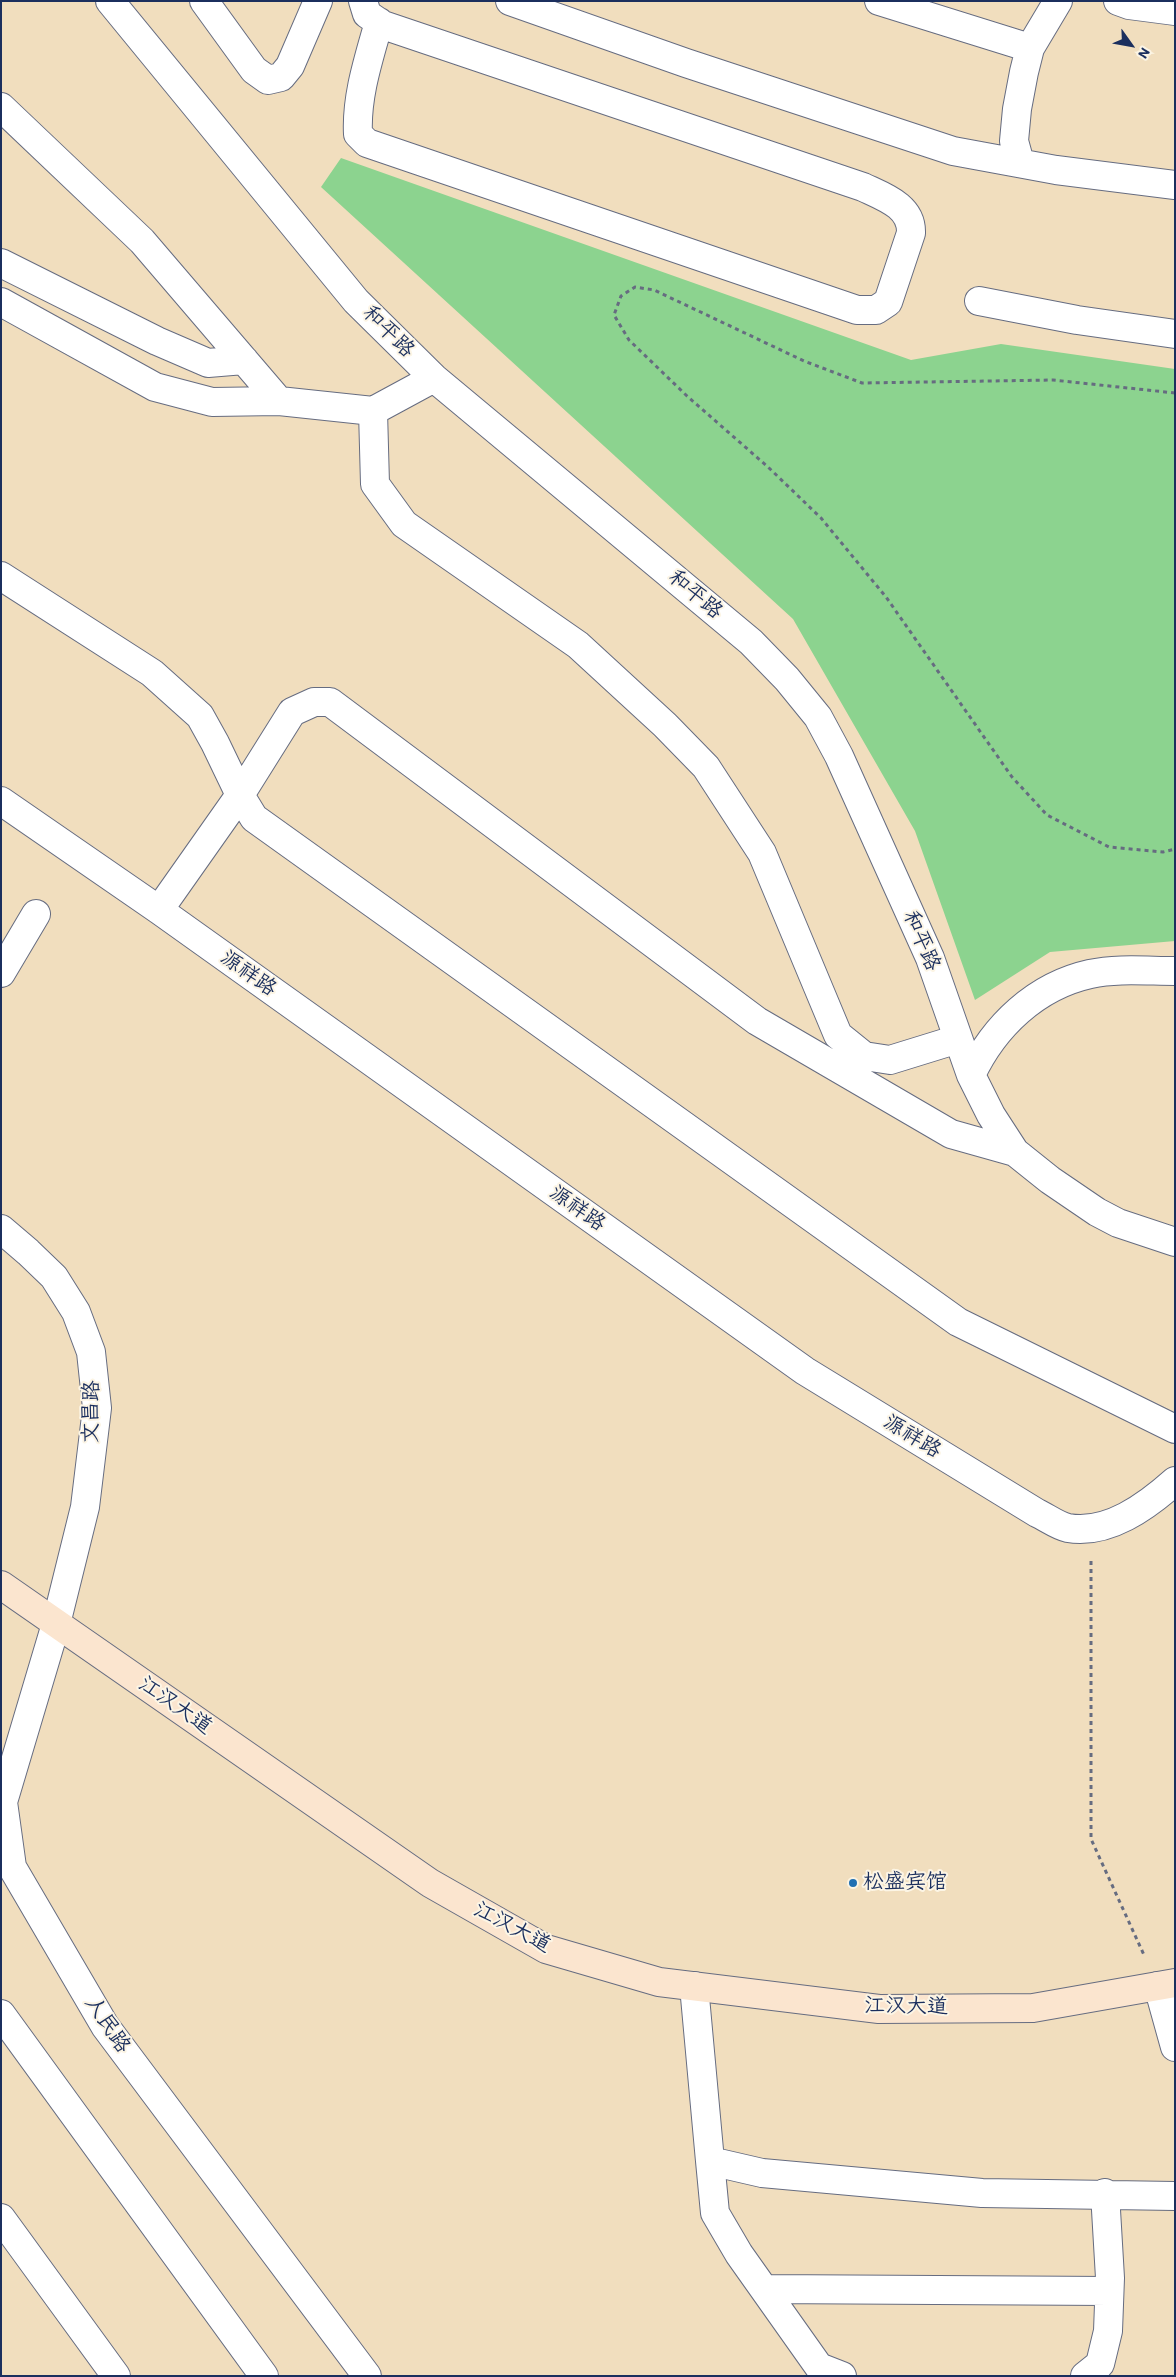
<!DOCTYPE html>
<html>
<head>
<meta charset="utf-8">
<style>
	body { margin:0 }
	#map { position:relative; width:1176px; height:2377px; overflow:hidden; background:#f1debe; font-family:Itim,sans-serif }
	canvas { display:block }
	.frame { position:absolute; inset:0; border:2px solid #1b2f5e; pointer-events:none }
	.north { position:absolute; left:1106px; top:20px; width:50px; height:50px; -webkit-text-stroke:4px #fcf5e5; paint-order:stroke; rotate:122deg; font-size:14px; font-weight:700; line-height:20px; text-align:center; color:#1b2f5e }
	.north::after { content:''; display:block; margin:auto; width:18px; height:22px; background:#1b2f5e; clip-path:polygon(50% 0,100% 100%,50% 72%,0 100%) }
</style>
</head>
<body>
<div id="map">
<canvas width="1176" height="2377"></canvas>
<div class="frame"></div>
<div class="north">N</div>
</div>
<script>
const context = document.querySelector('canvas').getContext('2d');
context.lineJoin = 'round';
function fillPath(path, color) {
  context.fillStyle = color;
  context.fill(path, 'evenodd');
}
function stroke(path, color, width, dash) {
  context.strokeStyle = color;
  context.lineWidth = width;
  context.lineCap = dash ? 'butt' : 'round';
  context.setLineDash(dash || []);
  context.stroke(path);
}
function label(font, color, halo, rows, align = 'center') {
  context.font = font + ' Itim,"LXGW WenKai TC",sans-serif';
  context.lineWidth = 4;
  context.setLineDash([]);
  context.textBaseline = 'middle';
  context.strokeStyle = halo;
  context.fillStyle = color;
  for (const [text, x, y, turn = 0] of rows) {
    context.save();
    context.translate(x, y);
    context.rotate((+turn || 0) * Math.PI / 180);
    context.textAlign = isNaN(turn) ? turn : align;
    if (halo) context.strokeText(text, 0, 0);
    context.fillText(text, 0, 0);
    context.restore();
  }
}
fillPath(new Path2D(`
	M341,158L911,360L1001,344L1175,369V941L1050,952L975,1000L915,831L793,619L321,187Z`), '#8cd38f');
const street = new Path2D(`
	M110,1L356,301L434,378L751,642L787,679L818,717L839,756L930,958L971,1075L991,1115L1015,1152L1050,1180L1097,1212L1118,1223L1175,1242
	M204,1L254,70L268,80L281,77L290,66L318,1
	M363,1L367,14L383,25L863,187C884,197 912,206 911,233L888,302L876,310H857L367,143L358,134C356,96 369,58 379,22
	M510,1L686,63L953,151L1056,170L1175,185
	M879,1L1030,48
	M1118,1L1129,5L1175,11
	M1,107L142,241L279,401
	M1020,163L1014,141L1017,109L1024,72L1030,48L1058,1
	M1,263L157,341L208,363L244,360
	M979,301L1077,320L1175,334
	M1,302L155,387L212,402L279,401L373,411L434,378
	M373,411L375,484L404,524L578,645L665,725L706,767L762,853L838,1035L864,1056L890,1060L958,1039
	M1,576L152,673L200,716L215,743L240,795L254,818L958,1322L1175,1429
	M1,801L159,910L805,1371L1037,1513C1046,1517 1058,1526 1068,1528C1108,1535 1147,1506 1175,1481
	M159,910L240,795L292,712L314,702H330L757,1021L951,1134L1015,1152
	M1,973L36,914
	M971,1075C994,1026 1036,986 1090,974C1117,968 1147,971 1175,971
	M1,1229L28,1252L54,1277L76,1312L91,1352L97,1408L85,1507L56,1624L3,1802L12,1867L105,2026L367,2376
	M694,1986L710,2161L762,2173L982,2193L1175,2196
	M1158,1986L1175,2047
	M1,2014L264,2376
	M710,2161L715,2213L739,2254L819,2367L842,2376
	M1,2218L116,2376
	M764,2289L1109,2291
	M1085,2376L1100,2364L1108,2331L1110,2278L1105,2193`);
const secondary = new Path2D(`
	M1,1585L430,1883L546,1949L659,1982L879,2009L1033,2008L1175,1983`);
stroke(street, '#666c80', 30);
stroke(secondary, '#666c80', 30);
stroke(new Path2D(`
	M1175,393L1053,380L862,383L804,361L654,290L635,287L621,296L614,315L629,340L687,396L768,467L821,518L886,597L1012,777L1047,815L1109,847L1163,852L1175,849
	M1091,1561V1839L1144,1955`), '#666c80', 3, [4, 4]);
stroke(street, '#fff', 28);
stroke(secondary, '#fbe5cf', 28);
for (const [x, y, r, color] of [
	[853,1883,5,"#1f6fb2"]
]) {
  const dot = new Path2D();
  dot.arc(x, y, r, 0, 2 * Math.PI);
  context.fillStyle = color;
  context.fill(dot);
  stroke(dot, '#fcf5e5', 2);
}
label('21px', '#1b2f5e', '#fcf5e5', [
	["和平路",388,332,45],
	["和平路",695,595,40],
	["和平路",921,941,67],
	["源祥路",248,974,35],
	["源祥路",577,1209,35],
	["文昌路",92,1412,-89],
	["源祥路",912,1437,31],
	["江汉大道",175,1706,35],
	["江汉大道",512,1928,28],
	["江汉大道",906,2007,1],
	["人民路",107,2025,56]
]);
label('21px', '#1b2f5e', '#fcf5e5', [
	["松盛宾馆",863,1883]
], 'left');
</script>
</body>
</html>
